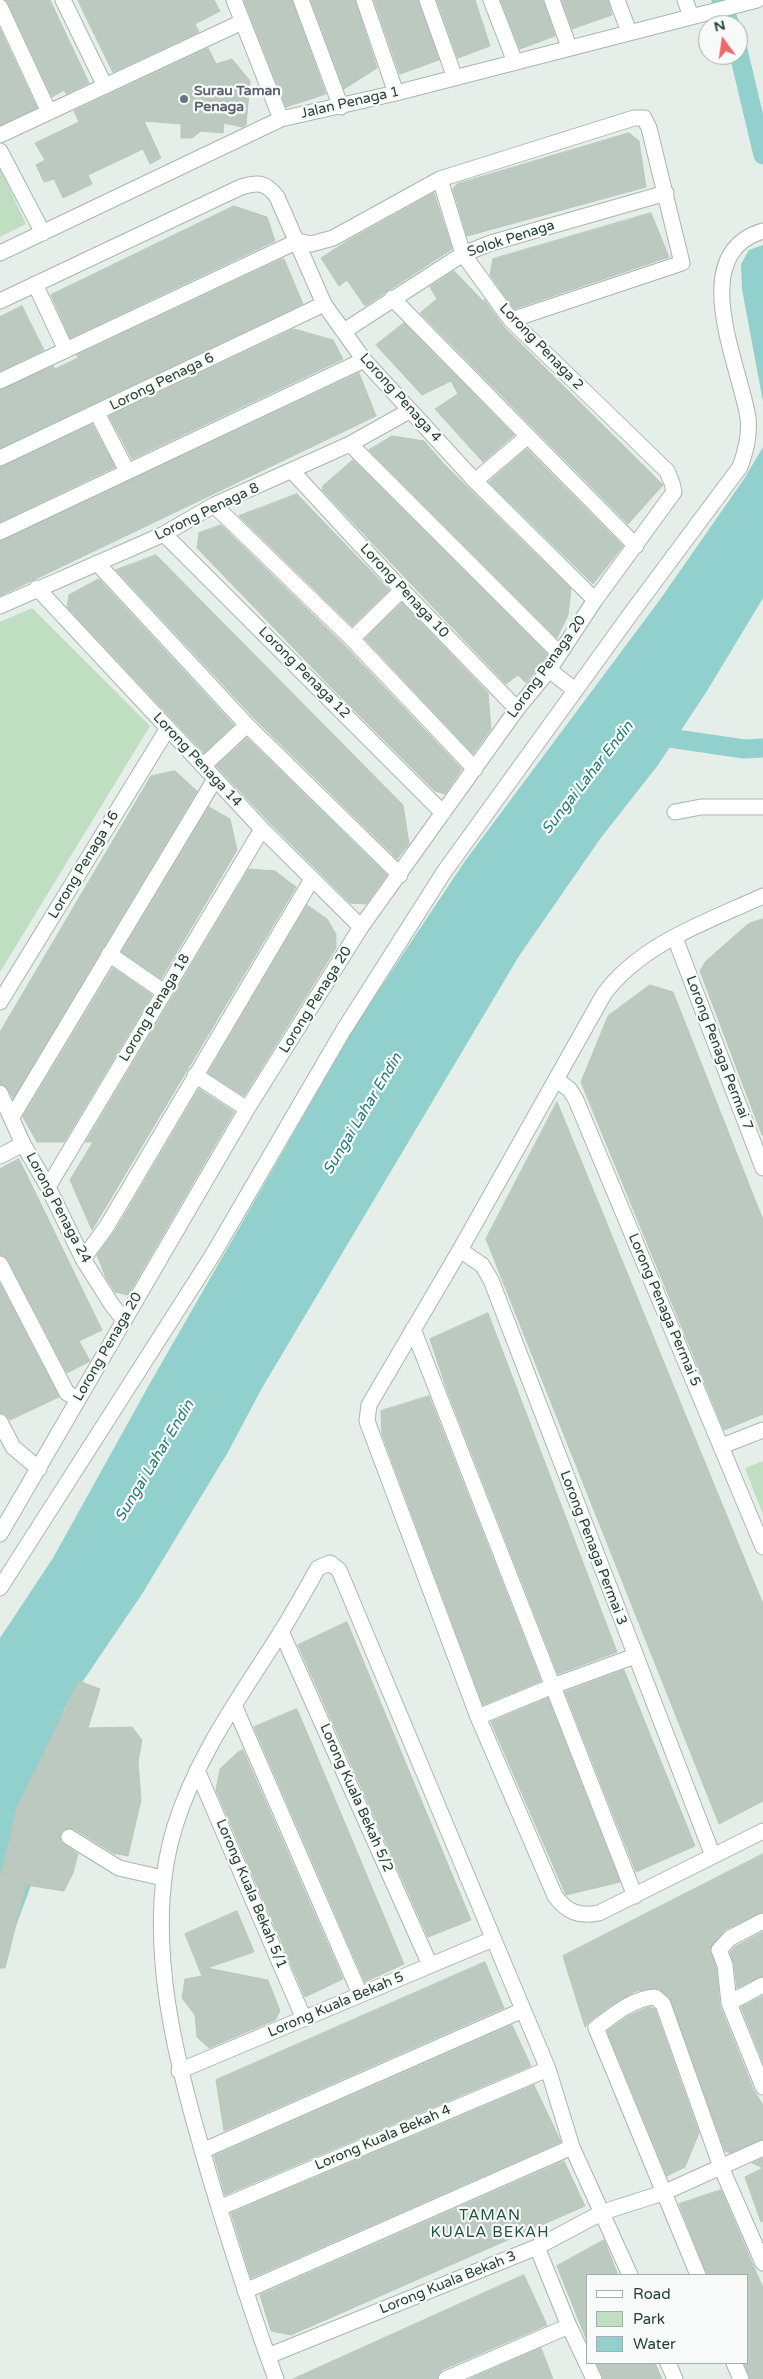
<!DOCTYPE html>
<html>
<head>
<meta charset="utf-8">
<style>
	body { margin:0 }
	#map { position:relative; width:763px; height:2379px; overflow:hidden; background:#e6eee9; font-family:"Varela Round",sans-serif }
	canvas { display:block }
	.legend { position:absolute; left:586px; top:2274px; width:162px; height:90px; box-sizing:border-box; background:#f7faf8; border:1px solid #a3b0a9; margin:0; padding:6px 9px; list-style:none; font-size:15px; color:#254033 }
	.legend li { display:flex; align-items:center; gap:10px; height:25px }
	.legend b { width:25px; border:1px solid #a3b0a9 }
	.north { position:absolute; left:698px; top:15px; width:50px; height:50px; box-sizing:border-box; background:#f7faf8; border:1px solid #a3b0a9; border-radius:50%; rotate:346deg; font-size:14px; font-weight:700; line-height:20px; text-align:center; color:#254033 }
	.north::after { content:''; display:block; margin:auto; width:18px; height:22px; background:#ed6865; clip-path:polygon(50% 0,100% 100%,50% 72%,0 100%) }
</style>
</head>
<body>
<div id="map">
<canvas width="763" height="2379"></canvas>
<ul class="legend">
<li><b style="height:6px;background:#fff"></b>Road</li>
<li><b style="height:14px;background:#c0dec1"></b>Park</li>
<li><b style="height:14px;background:#91d0cc"></b>Water</li>
</ul>
<div class="north">N</div>
</div>
<script>
const context = document.querySelector('canvas').getContext('2d');
context.lineJoin = 'round';
function fillPath(path, color) {
  context.fillStyle = color;
  context.fill(path, 'evenodd');
}
function stroke(path, color, width, dash) {
  context.strokeStyle = color;
  context.lineWidth = width;
  context.lineCap = dash ? 'butt' : 'round';
  context.setLineDash(dash || []);
  context.stroke(path);
}
function label(font, color, halo, rows, align = 'center') {
  context.font = font + ' "Varela Round",sans-serif';
  context.lineWidth = 4.5;
  context.setLineDash([]);
  context.textBaseline = 'middle';
  context.strokeStyle = halo;
  context.fillStyle = color;
  for (const [text, x, y, turn = 0] of rows) {
    context.save();
    context.translate(x, y);
    context.rotate((+turn || 0) * Math.PI / 180);
    context.textAlign = isNaN(turn) ? turn : align;
    if (halo) context.strokeText(text, 0, 0);
    context.fillText(text, 0, 0);
    context.restore();
  }
}
fillPath(new Path2D(`
	M0,168L26,224L0,237Z
	M32,608L150,726L0,972V622Z
	M763,1461V1515L745,1468Z`), '#c0dec1');
fillPath(new Path2D(`
	M763,245V402L742,289L741,264L749,250Z
	M763,447V598L707,691L658,765L600,839L519,956L262,1388L228,1452L142,1594L64,1709L39,1864L0,1969V1638L53,1558L149,1385L355,1026L465,861L659,601L744,479Z`), '#91d0cc');
stroke(new Path2D(`
	M721,0L730,25
	M738,50L763,155
	M653,731L656,736L744,749L763,748`), '#91d0cc', 19);
const building = new Path2D(`
	M6,0H50L89,83L66,94L64,90L52,97Z
	M78,0H214L220,11L195,24L199,32L113,72Z
	M244,0H292L326,94L286,107Z
	M311,0H355L377,68L344,89Z
	M374,0H418L439,60L400,74Z
	M437,0H475L490,46L458,58Z
	M501,0H543L555,36L520,49Z
	M562,0H608L612,15L572,29Z
	M0,29L37,108L0,125Z
	M208,48L216,64L232,59L250,81L246,125L242,127L224,123L223,133L201,131L192,138H181V124L144,121L161,158L150,164L143,149L88,175L92,184L63,198L54,179L44,182L36,165L45,160L35,143L79,122L74,111Z
	M629,133L639,141L646,187L467,236L453,189L457,184Z
	M434,193L452,249L365,306L347,280L339,286L321,258L349,240Z
	M234,206L267,217L275,241L70,338L51,295Z
	M651,213L669,257L514,309L490,275L493,259Z
	M282,259H284L303,304L0,448V390L53,366L55,369L78,358L77,355Z
	M454,271L484,302V299L504,327L663,485L628,524L420,313L437,299L430,287Z
	M22,306L44,350L0,371V317Z
	M404,323L514,435L483,462L435,409L458,394L451,381L422,395L376,345Z
	M294,329L333,340L343,359L132,459L109,416Z
	M359,373L376,416L0,596V541Z
	M92,424L115,467L0,522V467Z
	M392,436L424,441L444,464L571,589L568,615L557,638L369,450Z
	M527,449L623,546L593,584L489,482Z
	M353,460L548,655L526,683L518,675L506,684L322,490L323,486Z
	M297,494L389,590L352,626L239,516Z
	M221,525L345,646L462,769L445,794L435,791L333,689L197,548L199,533Z
	M156,555L403,805L409,844L397,859L254,718L116,570Z
	M99,579L234,725L204,753L67,607L69,595Z
	M402,603L488,693L491,729L473,754L365,639Z
	M247,738L387,875L366,904L350,903L269,822L216,766Z
	M175,771L197,791L13,1098L6,1086L0,1084V1032L151,776Z
	M209,807L230,819L237,850L161,979L122,952Z
	M249,869L275,871L296,887L92,1230L70,1180L93,1142H86Z
	M307,905L327,919L336,934V948L244,1096L208,1073Z
	M763,919V1135H762L700,971L705,962L748,924Z
	M113,968L152,995L64,1142H37L23,1117Z
	M650,985L673,992L763,1220V1414L724,1430L581,1082L608,1016Z
	M199,1089L234,1112L128,1295L115,1292L106,1278L97,1255L115,1231Z
	M557,1102L763,1604V1801L719,1824L486,1239Z
	M19,1159L102,1330L79,1341L90,1361L67,1373L8,1260L0,1255V1169Z
	M0,1284L59,1397L10,1420L5,1414L0,1413Z
	M488,1313L617,1652L558,1674L447,1390L430,1339Z
	M429,1396L541,1681L483,1705L382,1434L381,1411Z
	M347,1622L471,1920L428,1937L298,1645Z
	M624,1670L695,1846L636,1872L565,1692Z
	M79,1681L100,1689L88,1728L132,1727L142,1740L138,1762L141,1800L128,1856L113,1853L74,1829H64L60,1836L61,1842L78,1854L73,1873L64,1891L26,1885L5,1968H0V1878L17,1807Z
	M548,1698L620,1882L566,1895L491,1722Z
	M297,1709L404,1964L365,1982L254,1727Z
	M243,1750L343,1979L305,1997L216,1790L220,1769L238,1752Z
	M763,1854V1912L725,1930L710,1949L716,1967L720,2006L754,2091L763,2105V2139L730,2153L725,2151L669,1997L657,1988L636,1991L611,2005L590,2021L585,2027L563,1956Z
	M237,1911L254,1952L207,1968L268,1980L280,2011L275,2020L209,2048L197,2037L195,2015L182,1998L185,1979L202,1976L185,1934Z
	M763,1932V1976L737,1988L734,1964L730,1952L736,1946Z
	M485,1962L504,2008L224,2131L216,2080Z
	M763,1996V2062L741,2007Z
	M649,2007L655,2009L699,2133L685,2167L667,2176L607,2031L628,2016Z
	M512,2025L531,2066L225,2195L214,2156Z
	M534,2085L561,2142L251,2278L231,2213Z
	M763,2158V2221L761,2222L745,2177L763,2168L752,2163Z
	M564,2161L585,2206L291,2335L271,2331L260,2295Z
	M721,2190L763,2288V2379H750L744,2363H747V2275H707L679,2204Z
	M604,2240L618,2275H587V2341L557,2266Z
	M524,2275L547,2325L442,2370L437,2379H293Z
	M541,2348L553,2379H470Z
	M597,2363H655L662,2379H603Z`);
fillPath(building, '#bbc9c1');
stroke(building, '#b8c8be', 1);
const minor = new Path2D(`
	M63,0L104,84
	M234,0L281,119
	M301,0L341,107
	M364,0L396,93
	M427,0L455,78
	M491,0L515,62
	M552,0L569,47
	M617,0L629,32
	M685,0L691,16
	M0,7L49,112
	M0,135L242,22
	M0,151L43,233
	M0,253L281,119L396,93L757,0
	M35,284L66,350
	M392,298L636,546
	M0,301L241,187C258,182 266,182 277,197L324,304L364,360L475,481L595,600
	M344,331L463,254L491,243L666,193
	M0,381L298,241L311,244L333,238L440,179L634,118H644L649,128L682,263L511,320
	M97,413L127,471
	M350,444L559,653
	M0,458L324,304
	M292,471L402,590L517,709
	M475,481L528,436
	M214,505L352,639L475,769
	M0,532L364,360
	M164,534L443,813
	M97,563L247,725L400,875
	M37,588L262,829L361,927
	M0,606L164,534L214,505L350,444L409,411
	M352,639L402,590
	M549,670L575,690
	M203,766L247,725
	M675,812L701,807H763
	M763,896C707,922 642,943 604,994L460,1250L369,1405L367,1421L478,1717L555,1896C567,1912 579,1917 599,1913L763,1831
	M675,938L763,1168
	M109,954L164,992
	M0,1002L168,728
	M195,1075L247,1109
	M556,1079L570,1090L576,1100L763,1547
	M0,1093L23,1144L48,1187L83,1259L112,1305L123,1319
	M12,1117L215,779
	M0,1156L23,1144
	M48,1187L262,829
	M460,1250L482,1265L491,1280L713,1856
	M83,1259L107,1226L312,879
	M0,1264L67,1393L78,1399
	M413,1329L635,1896
	M0,1422L13,1447L39,1469
	M722,1446L763,1430
	M0,1534L247,1109L361,927L517,709L549,670L595,600L674,492L672,483L667,471L511,320L463,254L440,179
	M0,1588L212,1256L343,1031L444,872L632,612L740,467C746,451 750,435 748,418C740,365 685,254 763,231
	M281,1631L430,1965
	M234,1705L360,1994
	M478,1717L553,1686L635,1656
	M197,1770L304,2019
	M69,1837L119,1868L163,1878
	M763,1921L730,1938L719,1950L725,1965L729,2003L763,2087
	M729,2003L763,1985
	M179,2071L493,1939
	M202,2151L523,2010
	M219,2208L548,2069
	M537,2247L569,2326L594,2379
	M698,2275L596,2028C613,2015 633,1998 655,1997L663,2004L721,2167L763,2263
	M245,2291L572,2147
	M268,2356L537,2247L603,2212L663,2193L763,2148
	M668,2363L675,2379
	M734,2363L741,2379
	M276,2379C252,2314 231,2247 211,2181C179,2071 140,1939 175,1826C197,1755 242,1694 281,1632C294,1611 306,1589 318,1568L330,1563L339,1570L548,2069L572,2147L630,2275
	M446,2379L569,2326`);
stroke(minor, '#a8b6af', 17);
stroke(minor, '#fff', 15);
for (const [x, y, r, color] of [
	[184,99,5,"#6b7280"]
]) {
  const dot = new Path2D();
  dot.arc(x, y, r, 0, 2 * Math.PI);
  context.fillStyle = color;
  context.fill(dot);
  stroke(dot, '#f7faf8', 2);
}
label('bold 14px', '#5b616d', '#f7faf8', [
	["Surau Taman",194,91],
	["Penaga",194,107]
], 'left');
label('14px', '#254033', '#f7faf8', [
	["Jalan Penaga 1",350,103,-13],
	["Solok Penaga",511,239,-18],
	["Lorong Penaga 2",541,347,46],
	["Lorong Penaga 6",162,382,-26],
	["Lorong Penaga 4",400,398,48],
	["Lorong Penaga 8",207,512,-26],
	["Lorong Penaga 10",404,591,47],
	["Lorong Penaga 20",547,667,-54],
	["Lorong Penaga 12",304,673,45],
	["Lorong Penaga 14",197,760,47],
	["Lorong Penaga 16",84,865,-59],
	["Lorong Penaga 20",316,1000,-58],
	["Lorong Penaga 18",155,1008,-59],
	["Lorong Penaga Permai 7",719,1053,69],
	["Lorong Penaga 24",58,1208,62],
	["Lorong Penaga Permai 5",664,1310,67],
	["Lorong Penaga 20",108,1347,-60],
	["Lorong Penaga Permai 3",593,1548,69],
	["Lorong Kuala Bekah 5/2",356,1798,66],
	["Lorong Kuala Bekah 5/1",251,1894,67],
	["Lorong Kuala Bekah 5",336,2005,-23],
	["Lorong Kuala Bekah 4",383,2138,-23],
	["Lorong Kuala Bekah 3",448,2283,-22]
]);
label('italic 15px', '#207b75', '#f7faf8', [
	["Sungai Lahar Endin",588,778,-52],
	["Sungai Lahar Endin",363,1114,-59],
	["Sungai Lahar Endin",155,1461,-59]
]);
context.letterSpacing = '1px';
label('15px', '#21523b', '#f7faf8', [
	["TAMAN",490,2216],
	["KUALA BEKAH",490,2233]
]);
context.letterSpacing = '0px';
</script>
</body>
</html>
